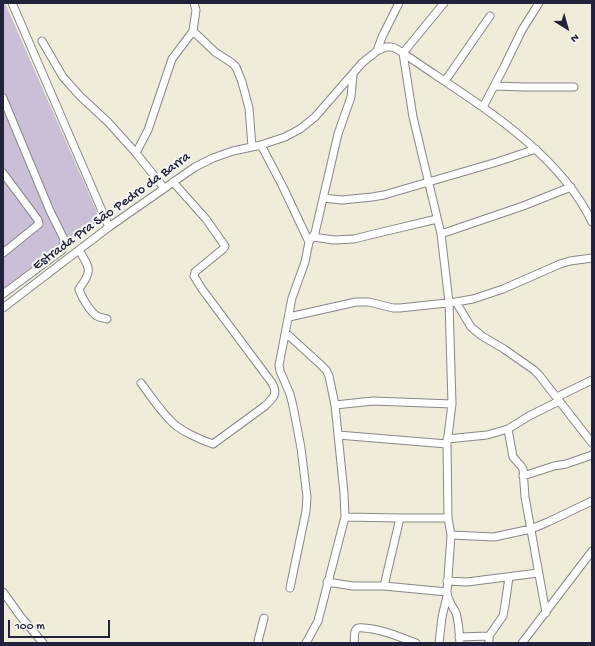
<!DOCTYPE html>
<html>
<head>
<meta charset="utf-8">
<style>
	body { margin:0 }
	#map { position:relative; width:595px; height:646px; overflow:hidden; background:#efecd9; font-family:"Gochi Hand",sans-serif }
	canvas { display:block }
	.frame { position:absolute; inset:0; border:4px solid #22223b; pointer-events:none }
	.north { position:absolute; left:547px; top:8px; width:40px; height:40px; -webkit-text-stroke:3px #f6f6f2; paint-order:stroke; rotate:143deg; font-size:11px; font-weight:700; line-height:16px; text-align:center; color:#22223b }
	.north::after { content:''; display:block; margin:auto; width:14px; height:18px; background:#22223b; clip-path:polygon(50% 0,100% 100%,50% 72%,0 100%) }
	.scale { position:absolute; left:8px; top:620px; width:102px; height:18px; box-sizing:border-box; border:2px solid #22223b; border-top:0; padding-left:5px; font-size:12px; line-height:14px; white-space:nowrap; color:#22223b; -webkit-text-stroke:3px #f6f6f2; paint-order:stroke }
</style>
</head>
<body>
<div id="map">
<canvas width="595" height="646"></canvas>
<div class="frame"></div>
<div class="north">N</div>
<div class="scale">100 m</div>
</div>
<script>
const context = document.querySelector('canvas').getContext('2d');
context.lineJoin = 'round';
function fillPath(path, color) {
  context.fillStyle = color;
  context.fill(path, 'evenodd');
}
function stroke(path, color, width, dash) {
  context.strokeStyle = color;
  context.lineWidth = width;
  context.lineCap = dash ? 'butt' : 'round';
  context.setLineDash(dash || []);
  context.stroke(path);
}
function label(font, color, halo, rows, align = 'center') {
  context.font = font + ' "Gochi Hand",sans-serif';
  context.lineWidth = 4;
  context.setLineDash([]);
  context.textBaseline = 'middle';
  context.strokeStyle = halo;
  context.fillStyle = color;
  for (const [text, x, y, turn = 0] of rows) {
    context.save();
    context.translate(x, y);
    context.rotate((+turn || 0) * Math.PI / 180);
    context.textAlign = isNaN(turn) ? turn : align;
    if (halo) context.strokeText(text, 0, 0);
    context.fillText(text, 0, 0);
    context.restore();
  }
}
fillPath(new Path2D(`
	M3,3H5L100,219L3,294Z`), '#cabfd6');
const minor = new Path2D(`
	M12,3L109,227
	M194,3L196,10L193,31L215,52L232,63L236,67L242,82L249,108L252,147
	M444,3L403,53L413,117L441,234L449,302L452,404L447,444L448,518L451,535L447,592C447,600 453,606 456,613C459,622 459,633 460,643
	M42,41L63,77L80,96L108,122L136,153L164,188
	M377,51L382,37L399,3
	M445,81L490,16
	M495,86L524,87H574
	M3,98L50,211L64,239C64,244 65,247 61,251L3,294
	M483,107L503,69L522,30L539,3
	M261,145L283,187L309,242
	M136,153L148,130L172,59L193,31
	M3,173L38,220L39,224L3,253
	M323,198L342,200L372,197L384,195L497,162L536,149
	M441,234L523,206L571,187
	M313,237L334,240L354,239L374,234L437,219
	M79,250C90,269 93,270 79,289C81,296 90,312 97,316C100,318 104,318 107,319
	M456,302L471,327L482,336L504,349L534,370L539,375L592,443
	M3,308L109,227L195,167L213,158L233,151L261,145L285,137L300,129L315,117L362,63L377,51L386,47H391L395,48L403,53C469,99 556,147 592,222
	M289,317L356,302H369L393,308H400L456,302L473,299L503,289L560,264L570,261L592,258
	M286,333L320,364L326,370L329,376L335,405L344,493L345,517L318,621L306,643
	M141,383C150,395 159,409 170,420C178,430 201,440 213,444L265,406C274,397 278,394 272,383L202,289L194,276L195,272L223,249L225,246L206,219L173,182
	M557,397L592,380
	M335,405L373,401L452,404
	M508,429L513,457L521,466L523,469L525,497L546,613
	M338,435L447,444
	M447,439L487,435L508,429L529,416L559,401
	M523,476L554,466L566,464L592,455
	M345,517L400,518H448
	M451,535L494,537L531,529L548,522L592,501
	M447,581L467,582L538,573
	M327,582L353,586H384L447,592
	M384,586L400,518
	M290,588L306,511L307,497L301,448L293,406L290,394L280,371L279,365L292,298L305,262L309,242L315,233L338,134L351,97L353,75
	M3,592L21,617L43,643
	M459,637L489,636
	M259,643L258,641L264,618
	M354,643C355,639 353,630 358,628C359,627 362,628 364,628C382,629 399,637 416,643
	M439,643L442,617L447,596
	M489,643V636L503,616L505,605L509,577
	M522,643L592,551`);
stroke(minor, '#88878a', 9);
stroke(minor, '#fff', 7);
label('14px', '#22223b', '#f6f6f2', [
	["Estrada Pra São Pedro da Barra",112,212,-36]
]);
</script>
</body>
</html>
